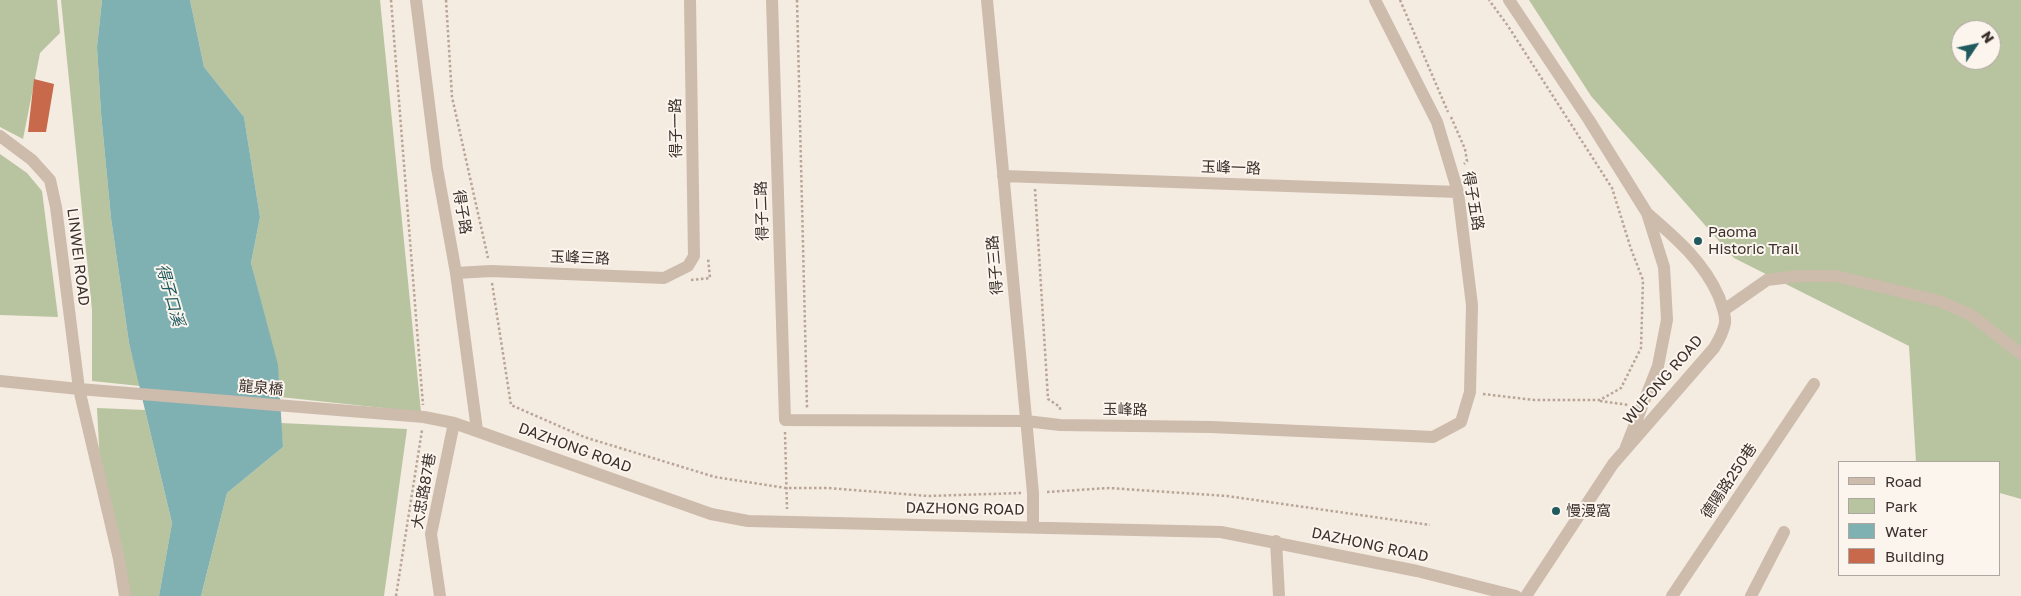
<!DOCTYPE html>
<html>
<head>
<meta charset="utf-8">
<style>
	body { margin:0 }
	#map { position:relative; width:2021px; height:596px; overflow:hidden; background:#f4ebe1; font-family:"Golos Text",sans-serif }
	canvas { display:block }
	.legend { position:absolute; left:1838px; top:461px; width:162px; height:115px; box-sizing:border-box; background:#fbf5ee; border:1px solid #aea6a0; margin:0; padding:6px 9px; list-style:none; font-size:15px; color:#3b302b }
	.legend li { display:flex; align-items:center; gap:10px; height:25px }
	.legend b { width:25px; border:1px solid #aea6a0 }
	.north { position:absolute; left:1951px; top:20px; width:50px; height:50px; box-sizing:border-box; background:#fbf5ee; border:1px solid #aea6a0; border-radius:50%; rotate:56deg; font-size:14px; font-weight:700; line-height:20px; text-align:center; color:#3b302b }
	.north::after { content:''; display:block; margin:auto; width:18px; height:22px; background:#1f5a5e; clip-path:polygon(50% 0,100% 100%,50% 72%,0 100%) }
</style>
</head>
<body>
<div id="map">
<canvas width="2021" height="596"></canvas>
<ul class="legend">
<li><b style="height:6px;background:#cdbbac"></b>Road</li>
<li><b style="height:14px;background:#b8c4a0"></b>Park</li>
<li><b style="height:14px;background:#7fb0b2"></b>Water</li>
<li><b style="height:14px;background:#c8694b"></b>Building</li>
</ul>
<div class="north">N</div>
</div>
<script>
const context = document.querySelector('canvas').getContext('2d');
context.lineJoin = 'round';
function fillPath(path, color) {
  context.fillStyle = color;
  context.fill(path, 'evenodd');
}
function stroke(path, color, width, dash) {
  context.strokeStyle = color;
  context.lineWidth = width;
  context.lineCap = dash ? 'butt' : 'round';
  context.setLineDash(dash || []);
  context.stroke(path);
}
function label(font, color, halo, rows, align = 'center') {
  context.font = font + ' "Golos Text","Noto Sans TC",sans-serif';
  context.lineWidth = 4;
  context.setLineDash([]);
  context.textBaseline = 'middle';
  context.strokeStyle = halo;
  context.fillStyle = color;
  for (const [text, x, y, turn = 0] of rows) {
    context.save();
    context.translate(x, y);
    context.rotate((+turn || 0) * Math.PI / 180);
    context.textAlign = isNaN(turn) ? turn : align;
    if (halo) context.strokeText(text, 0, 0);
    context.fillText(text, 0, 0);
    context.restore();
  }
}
fillPath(new Path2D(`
	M0,0H57L60,33L40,53L23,139L0,127Z
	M61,0H102L97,47L101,113L111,218L129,343L140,386L92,381V310Z
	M190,0H380L421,412L280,397L277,365L251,263L260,217L244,117L204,67Z
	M1529,0H2021V499L2000,493V462H1916L1909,346L1734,258L1591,96ZM1961,30H1991V60H1961Z
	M0,154L27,173L42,191L58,317L0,315Z
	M97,408L145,410L172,523L159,596H129L100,464Z
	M281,423L407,429L384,596H201L227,493L283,447Z`), '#b8c4a0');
fillPath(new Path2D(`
	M102,0H190L204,67L244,117L260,217L251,263L278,365L283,447L227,493L201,596H159L172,523L129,343L111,218L101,113L97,47Z`), '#7fb0b2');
fillPath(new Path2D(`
	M34,79L54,84L46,132H28Z`), '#c8694b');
stroke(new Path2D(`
	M391,0L423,405
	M446,0L452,97L488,258
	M797,0L807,408
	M1400,0L1448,112
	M1451,117L1465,149L1467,161L1464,164
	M1035,189L1048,399L1060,407V412
	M691,280L710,278L708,258
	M492,283L511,405L584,437L715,477L786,488H828L928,496L1021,493
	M1483,394L1534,400H1600L1621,388L1641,348L1643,280L1631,249L1612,188L1508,26L1489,0
	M1600,401L1629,405
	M785,432L787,509
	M1047,492L1109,488L1227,496L1430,525
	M396,596L422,430`), '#b9a596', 2.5, [2.5, 2.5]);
stroke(new Path2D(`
	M416,0L437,168L456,273L477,430
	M772,0L785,420L1026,421L1060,425L1211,427L1433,437L1461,422L1470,392L1472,305L1458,192L1437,122L1375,0
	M987,0L1033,493V527
	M1509,0L1589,120L1647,213L1664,267L1667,320L1658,366L1626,447
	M0,136L32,160L50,180L56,207L79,389L424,417L454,423L711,514L748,521L1221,532L1417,571L1516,596
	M1003,176L1458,192
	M456,273L491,271L664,278L688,266L694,256L690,0
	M1724,310L1767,280L1799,276H1836L1939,301L1971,315L2021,354
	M0,381L79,389L119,559L125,596
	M1276,541L1279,596
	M440,596L431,534L454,423
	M1526,596L1613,464L1714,348C1719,340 1723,333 1725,323C1726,314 1722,306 1719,297C1704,262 1676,238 1647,213
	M1672,596L1814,384
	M1751,596L1784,532`), '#cdbbac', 12);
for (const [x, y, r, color] of [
	[1698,241,5,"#1f5a5e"],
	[1556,511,5,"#1f5a5e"]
]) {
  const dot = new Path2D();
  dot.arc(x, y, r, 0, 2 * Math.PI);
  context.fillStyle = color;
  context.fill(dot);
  stroke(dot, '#fbf5ee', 2);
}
label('15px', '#3b302b', '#fbf5ee', [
	["得子一路",676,128,-91],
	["玉峰一路",1231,168,2],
	["得子五路",1473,201,80],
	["得子二路",762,211,-92],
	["得子路",462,212,80],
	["LINWEI ROAD",78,257,83],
	["玉峰三路",580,258,2],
	["得子三路",995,265,-95],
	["WUFONG ROAD",1663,380,-49],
	["龍泉橋",261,388,5],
	["玉峰路",1125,410,1],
	["DAZHONG ROAD",575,448,20],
	["德陽路250巷",1729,481,-56],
	["大忠路87巷",424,491,-80],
	["DAZHONG ROAD",965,509,1],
	["DAZHONG ROAD",1370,545,12]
]);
label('15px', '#3b302b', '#fbf5ee', [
	["Paoma",1708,232],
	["Historic Trail",1708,249],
	["慢漫窩",1566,511]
], 'left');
label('italic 16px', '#1f5a5e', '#fbf5ee', [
	["得子口溪",170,295,74]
]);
</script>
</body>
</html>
